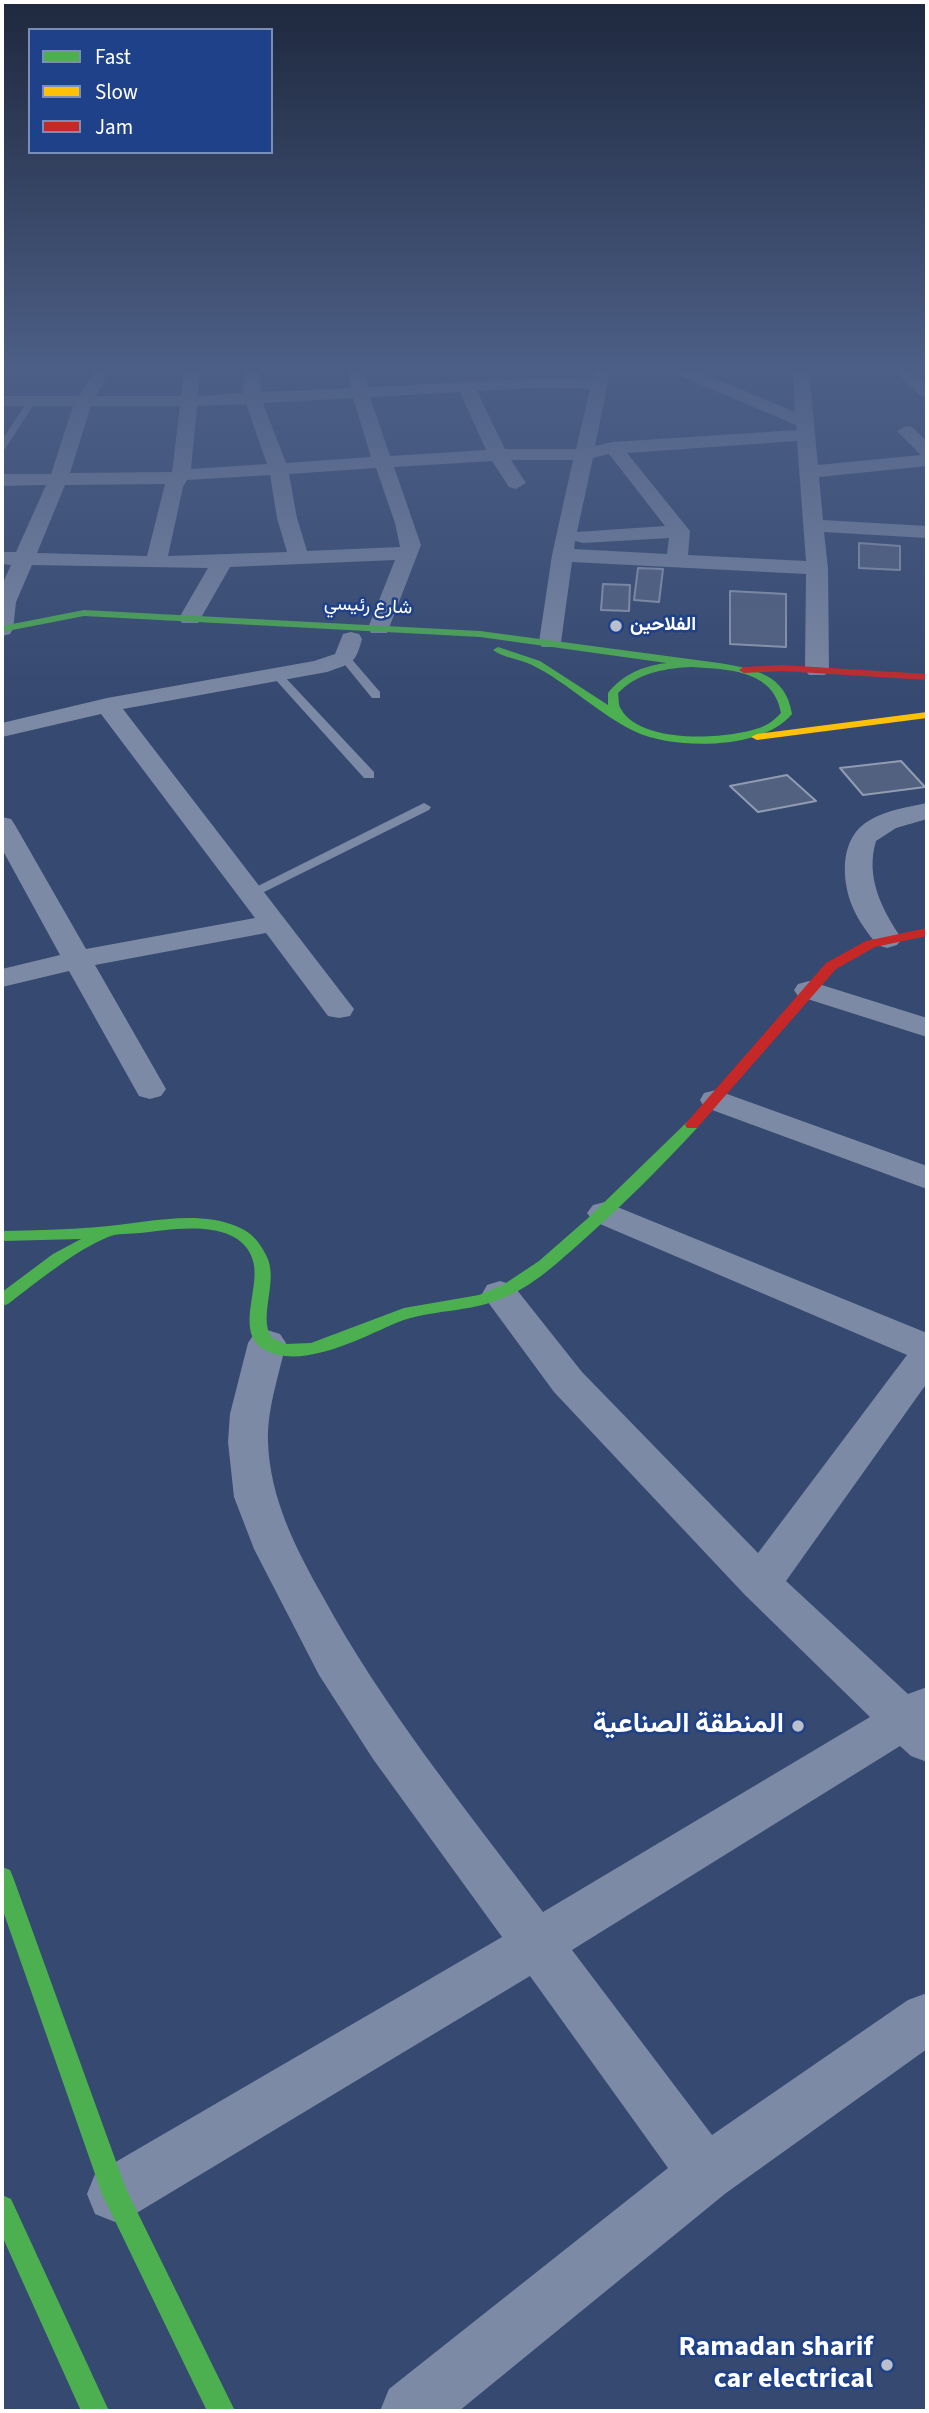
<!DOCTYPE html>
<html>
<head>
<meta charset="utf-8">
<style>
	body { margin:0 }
	#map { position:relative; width:929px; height:2413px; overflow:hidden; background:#364970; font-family:"Source Sans 3",sans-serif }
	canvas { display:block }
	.frame { position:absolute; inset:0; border:4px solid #fff; pointer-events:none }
	.legend { position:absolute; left:28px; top:28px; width:245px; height:126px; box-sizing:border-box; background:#1e4189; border:2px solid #788db8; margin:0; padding:9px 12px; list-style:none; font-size:21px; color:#fff }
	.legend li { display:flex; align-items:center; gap:14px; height:35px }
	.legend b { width:35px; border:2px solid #788db8 }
</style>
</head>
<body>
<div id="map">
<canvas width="929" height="2413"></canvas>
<div class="frame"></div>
<ul class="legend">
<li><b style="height:9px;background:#4caf50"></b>Fast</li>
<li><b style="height:9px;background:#ffc107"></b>Slow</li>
<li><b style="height:9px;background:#c62828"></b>Jam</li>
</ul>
</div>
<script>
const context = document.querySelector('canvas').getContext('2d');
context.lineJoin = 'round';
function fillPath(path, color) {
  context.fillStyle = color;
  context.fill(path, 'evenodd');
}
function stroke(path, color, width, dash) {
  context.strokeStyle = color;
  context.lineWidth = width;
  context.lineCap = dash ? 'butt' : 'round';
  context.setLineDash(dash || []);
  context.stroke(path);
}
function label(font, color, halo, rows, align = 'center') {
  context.font = font + ' "Source Sans 3",Vazirmatn,sans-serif';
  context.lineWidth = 5;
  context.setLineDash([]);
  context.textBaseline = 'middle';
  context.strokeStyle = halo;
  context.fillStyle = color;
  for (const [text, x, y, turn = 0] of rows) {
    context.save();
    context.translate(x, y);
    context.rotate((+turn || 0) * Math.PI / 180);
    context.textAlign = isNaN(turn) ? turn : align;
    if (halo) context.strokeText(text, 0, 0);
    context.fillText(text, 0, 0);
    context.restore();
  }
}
const building = new Path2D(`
	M859,543L900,546V570L859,568Z
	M638,568L663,569L659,602L634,600Z
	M603,584L630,585L629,611L601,610Z
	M730,591L786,594V647L730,644Z
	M901,761L925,787L863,795L840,768Z
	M787,775L816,801L758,812L730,786Z`);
fillPath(building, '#526180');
stroke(building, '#919cb3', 2);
fillPath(new Path2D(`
	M29,399L36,401L5,449L2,450V440Z
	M341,656H349L380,692V698H372L341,660Z
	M274,674H282L374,772V778H364L274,678Z
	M424,803L431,807L429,810L256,896H246L244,893Z`), '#7d8aa5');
fillPath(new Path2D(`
	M93,372H109L96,396H181L184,372H200L198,396L243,393L244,372H260L261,392L351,388L349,372H365L368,387L541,378L592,379L594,372H610L595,446L613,442L797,430L796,425L681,376L679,372H700L795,412L793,372H809L818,465L921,455L897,431L906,426L912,427L927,441V466L819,477L823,520L927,526V538L824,532L828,568L829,670L825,675H809L805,670L806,574L572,562L561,642L558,647H542L539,642L552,555L573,460H511L526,483L516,489L509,487L492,461L394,467L421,545L387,633H371L368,628L395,560L230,567L198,623H182L179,618L208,568L32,565L16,602L13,629L10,634L2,636V585L11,565L2,564V552H16L46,485L2,486V474H51L73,406H2V396H79ZM541,388L590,389L576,449H505L477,391ZM460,392L486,450L390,456L370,397ZM353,398L371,457L286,463L263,403ZM246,404L267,464L191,469L197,406ZM91,406H180L172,472L70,473ZM797,441L806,561L688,555L690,531L627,453ZM609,454L665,526L577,532L593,458ZM376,468L395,523L400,547L307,551L297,518L289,474ZM270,475L277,518L287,552L168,556L183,487L187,480ZM165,484L147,556L37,553L65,485ZM669,538L667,554L574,549L575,541L583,543Z
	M896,372H914L927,383V397L921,396Z
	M351,632L359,634L362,639C355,665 352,663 327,672L123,709L354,1009L350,1016L339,1018L328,1016L266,933L95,965L166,1089L161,1096L150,1099L139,1096L69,971L2,987V969L60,955L2,849V817L11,819L15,825L86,949L255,918L101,714L2,737V723L107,698L314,661L335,654L343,634Z
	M927,803V819L896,828L876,841C865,877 882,910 902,939L897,945L887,948L877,945C868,933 859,922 853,908C841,880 839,837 870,820C887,810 908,807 927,803Z
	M809,981L927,1018V1037L798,996L794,990L798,984Z
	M716,1090L927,1166V1189L704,1107L700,1100L704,1093Z
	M605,1202L927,1333V1383L786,1581L908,1694L927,1687V1762L911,1756L900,1746L572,1950L712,2135L908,2000L927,1993V2049L726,2193L459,2411H380L389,2389L668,2168L530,1976L135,2214L115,2222L95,2214L87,2194L95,2174L502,1937L373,1759L319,1675L254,1549L234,1497L228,1442L230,1414L248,1343L254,1334L267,1330L280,1334L286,1343C279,1375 267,1409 268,1442C270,1498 295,1547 322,1595C384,1709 466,1809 543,1912L870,1717L745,1595L554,1392L482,1294L487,1285L500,1281L513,1285L582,1372L758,1553L907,1355L593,1221L587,1213L593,1205Z`), '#7d8aa5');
fillPath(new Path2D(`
	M84,610L480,631L719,663C754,669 786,674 792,714C763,750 675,750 636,732C601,716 567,682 532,665C520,659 504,658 493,650L498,647L540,661L608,705V693C623,674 643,666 667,663L480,637L84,616L2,632V626ZM689,667C725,669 774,669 781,713C776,718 771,723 764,726C732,740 640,745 621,709C618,705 619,699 618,693C638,673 662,669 689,667Z
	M692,1120L697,1122L699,1125L697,1128C660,1168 621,1207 580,1243C556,1264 533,1286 503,1298C469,1313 430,1309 396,1323C361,1338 302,1370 265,1350C234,1333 261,1288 253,1261C241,1217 173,1229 140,1233C131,1234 117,1233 108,1237C76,1250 37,1282 8,1304L2,1306V1292L53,1254L81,1239L2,1241V1231C34,1230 66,1230 98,1227C142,1224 194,1209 236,1226C251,1232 259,1241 266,1255C280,1280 257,1317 272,1338L285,1344L311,1343L404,1308L479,1295L503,1285L539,1261L587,1219L687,1122Z
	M2,1867L10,1870L13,1877L126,2189L235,2411H207L102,2194L2,1908Z
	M2,2195L11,2199L109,2411H81L2,2236Z`), '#4caf50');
fillPath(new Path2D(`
	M927,712V718L757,740L751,737L757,734Z`), '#ffc107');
fillPath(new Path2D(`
	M782,665L927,674V680L782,671L744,673L739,670L744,667Z
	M927,928V936L875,947L836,969L697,1128H687L685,1125L687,1122L826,963L866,941Z`), '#c62828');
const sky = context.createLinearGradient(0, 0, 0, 709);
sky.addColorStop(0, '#1e283e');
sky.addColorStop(0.52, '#4c5f86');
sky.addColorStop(1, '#4c5f8600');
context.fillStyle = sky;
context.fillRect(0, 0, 929, 709);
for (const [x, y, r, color] of [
	[616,626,7,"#b9bfcd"],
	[798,1726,7,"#b9bfcd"],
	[887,2365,7,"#b9bfcd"]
]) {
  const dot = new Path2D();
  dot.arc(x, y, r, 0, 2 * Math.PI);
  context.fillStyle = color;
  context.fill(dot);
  stroke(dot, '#1e4189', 2.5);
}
label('19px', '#fff', '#1e4189', [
	["شارع رئيسي",368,607,3]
]);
label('bold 19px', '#fff', '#1e4189', [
	["الفلاحين",630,626]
], 'left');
label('bold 28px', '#fff', '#1e4189', [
	["المنطقة الصناعية",784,1726],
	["Ramadan sharif",873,2349],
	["car electrical",873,2381]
], 'right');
</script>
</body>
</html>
